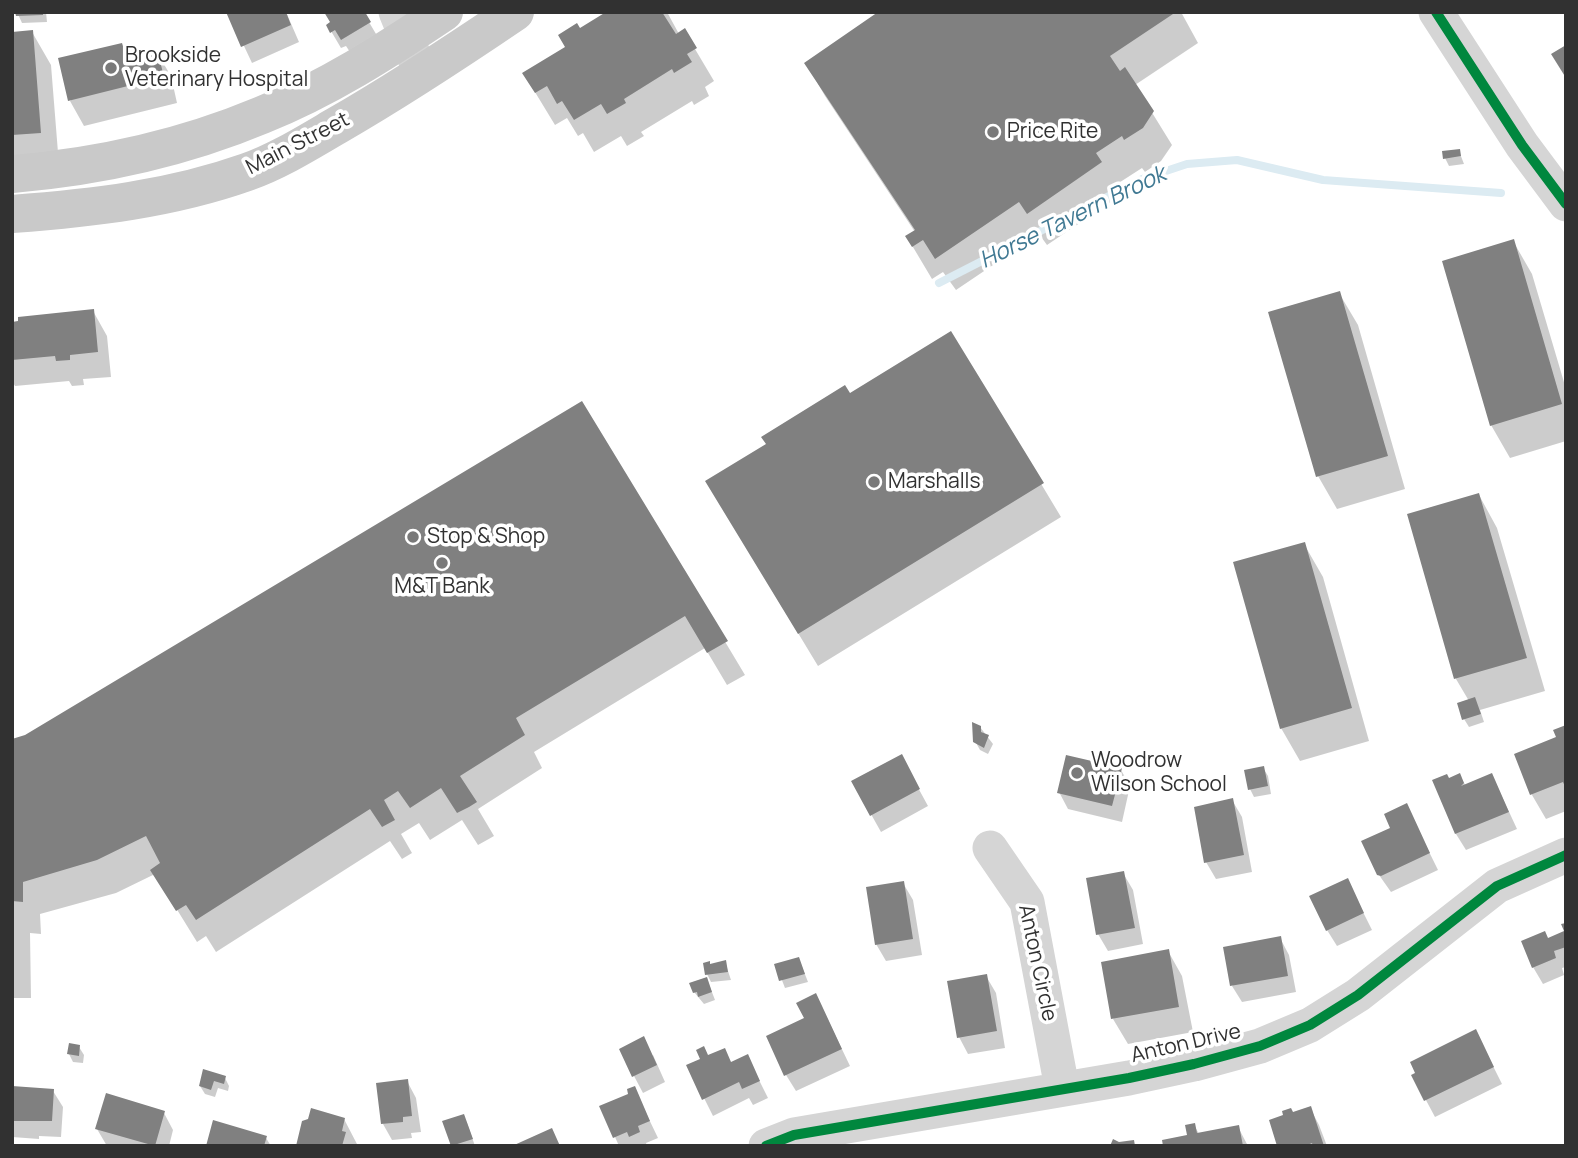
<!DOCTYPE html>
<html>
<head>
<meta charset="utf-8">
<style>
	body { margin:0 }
	#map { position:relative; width:1578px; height:1158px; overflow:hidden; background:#fff; font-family:Manrope,sans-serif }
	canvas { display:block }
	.frame { position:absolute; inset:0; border:14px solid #313131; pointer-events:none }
</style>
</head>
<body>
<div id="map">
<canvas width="1578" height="1158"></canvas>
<div class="frame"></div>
</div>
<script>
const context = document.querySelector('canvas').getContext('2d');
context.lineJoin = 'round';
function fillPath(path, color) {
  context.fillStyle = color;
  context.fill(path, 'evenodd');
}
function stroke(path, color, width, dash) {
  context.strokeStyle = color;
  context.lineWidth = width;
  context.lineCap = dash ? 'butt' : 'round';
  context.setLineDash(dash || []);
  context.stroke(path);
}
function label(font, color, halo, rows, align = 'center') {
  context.font = font + ' Manrope,sans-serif';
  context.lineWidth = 7;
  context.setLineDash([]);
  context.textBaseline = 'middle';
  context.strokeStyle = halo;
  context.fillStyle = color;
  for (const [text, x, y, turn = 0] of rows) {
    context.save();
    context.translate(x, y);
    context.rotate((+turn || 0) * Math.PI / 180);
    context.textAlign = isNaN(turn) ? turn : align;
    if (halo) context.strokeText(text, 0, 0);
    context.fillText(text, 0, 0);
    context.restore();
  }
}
fillPath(new Path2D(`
	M17,12H46L47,22L22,23Z
	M228,12H286L299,42L252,63Z
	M363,12L379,39L352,55L346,46L341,48L328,26Z
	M610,12H667L679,34L695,49L714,81L705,87L709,96L694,105L692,101L641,132L644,136L627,146L621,136L594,152L583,133L578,136L567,118L555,125L524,74L567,48L579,31Z
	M882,12H1181L1198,43L1135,85L1172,145L1161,161L1145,172L1142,168L1114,186L1120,196L1047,245L1039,234L956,290L943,272L932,279L907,237L915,232L825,96L806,63Z
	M32,32L51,65L59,165L12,169V33Z
	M121,45L129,57L156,51L171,76L177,103L84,126L70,101Z
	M1459,151L1464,164L1449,166L1445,158Z
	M1513,241L1532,274L1566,389V441L1510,458L1491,425Z
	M1339,293L1358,325L1405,489L1337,509L1318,476Z
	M93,311L107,336L111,377L83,379L84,385L72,386L69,381L15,386L12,381V324Z
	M951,334L1061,517L818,666L726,514L849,396Z
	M582,403L745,675L727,685L705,648L534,752L542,768L478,809L494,836L487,840L478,845L462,820L430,840L419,823L401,834L412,853L402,859L390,841L216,952L206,936L197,942L155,874L116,893L40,914L41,934L30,933L31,998H12V741L25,737Z
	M1479,495L1497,528L1545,691L1480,710L1484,722L1469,727L1464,719L1469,701L1456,679L1409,515Z
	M1304,544L1323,577L1369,741L1300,761L1281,728Z
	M980,727L993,744L988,754L980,750L975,741Z
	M1566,727V811L1546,819L1532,795L1516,755L1558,738Z
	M1263,768L1268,776L1271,794L1254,797L1250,789Z
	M1121,770L1130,786L1122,822L1068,809L1059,792Z
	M910,773L928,806L881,832L853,782Z
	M1459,775L1466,786L1492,775L1517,829L1466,850L1456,834L1449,780Z
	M1232,800L1242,817L1252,872L1216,879L1206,862Z
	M1406,805L1438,870L1391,892L1379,875L1392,829Z
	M1123,873L1133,890L1143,944L1108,951L1098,934Z
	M1347,880L1372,930L1337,946L1327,930Z
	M903,883L913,900L922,955L886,961L876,944Z
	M1566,933V967L1562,968L1564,975L1543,984L1533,967L1548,940Z
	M1280,938L1289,955L1296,992L1242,1002L1232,986Z
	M1168,951L1182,976L1193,1032L1128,1044L1113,1019Z
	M799,959L808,982L785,988L776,965Z
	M725,962L731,980L711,982L707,974L711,966Z
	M986,976L996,993L1005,1048L968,1054L959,1037Z
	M710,987L715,1000L704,1004L694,992Z
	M816,995L850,1066L796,1091L786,1075Z
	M79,1047L84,1055L83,1063L73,1062L69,1054Z
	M1484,1048L1502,1084L1435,1117L1413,1076Z
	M653,1055L665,1082L643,1093L634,1076Z
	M747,1056L768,1098L753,1105L749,1098L713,1116L688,1066L708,1057L732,1063Z
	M205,1072L225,1078L229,1086L228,1091L218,1088L215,1097L205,1094L200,1086Z
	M407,1081L416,1098L421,1132L411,1133L412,1138L392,1140L383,1124Z
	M12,1088L53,1091L63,1107L61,1137L39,1136V1139L12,1137Z
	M634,1088L658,1138L646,1143L647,1146H619L615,1137Z
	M1310,1108L1319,1125L1327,1146H1279L1293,1114Z
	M164,1113L173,1130L169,1146H107L97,1129Z
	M463,1116L467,1123L475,1146H453L444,1122Z
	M344,1119L358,1146H297L310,1121Z
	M1194,1125L1199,1134L1238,1127L1248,1146H1165L1189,1136Z
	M266,1138L271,1146H208Z`), '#0003');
stroke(new Path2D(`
	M939,283L1142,179L1187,164L1237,160L1323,180L1501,193`), '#dcebf2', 8);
fillPath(new Path2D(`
	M15,12H43V15L16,16Z
	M226,12H286L291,25L241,47Z
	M324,12H365L371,22L341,40L335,30L330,33L326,25L330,22Z
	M606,12H662L676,34L685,28L697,48L687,54L692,62L674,73L672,69L624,99L626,103L607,114L601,104L574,120L562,101L557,104L547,86L535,93L522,73L565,47L558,35L577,23L580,28Z
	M878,12H1176L1110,56L1120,71L1125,67L1154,111L1143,128L1124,140L1122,136L1096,153L1102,162L1027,214L1019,202L935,259L923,240L912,247L905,236L915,230L804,63Z
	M33,30L41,133L12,135V32Z
	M122,43L126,56L157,49L164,77L68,101L58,58Z
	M1566,45V78L1551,54Z
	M1460,149L1461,156L1443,159L1442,151Z
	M1514,239L1562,404L1490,426L1442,261Z
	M1340,291L1388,456L1316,477L1268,312Z
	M94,309L98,352L70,355V360L56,361L55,356L12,360V322L18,321V317Z
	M951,331L1044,483L798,634L705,481L766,444L761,437L845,385L850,393Z
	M582,401L728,641L707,653L685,616L516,718L525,735L460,776L477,802L469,807L457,813L441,788L410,808L398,791L384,800L395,820L382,827L370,809L196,920L186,905L176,911L150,870L160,863L146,836L97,860L23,882V902L12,901V739L25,735Z
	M1479,493L1527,658L1454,679L1407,514Z
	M1305,542L1352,708L1280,729L1233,562Z
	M1475,697L1481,714L1462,720L1457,703Z
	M972,722L981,726V732L989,735L984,748L973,742Z
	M1566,725V789L1563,782L1530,795L1514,754L1556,737L1553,730Z
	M902,754L920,789L870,816L851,781Z
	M1066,755L1122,768L1112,806L1057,793Z
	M1264,766L1268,786L1248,790L1244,770Z
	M1460,773L1464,783L1461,786L1492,773L1509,812L1455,834L1432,780L1447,774L1449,778Z
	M1233,798L1244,855L1204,863L1194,807Z
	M1407,803L1430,853L1381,876L1377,875L1361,841L1390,828L1384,814Z
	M1124,871L1135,928L1096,935L1086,878Z
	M1348,878L1364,913L1326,931L1309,896Z
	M904,881L913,939L875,945L866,887Z
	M1566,923V947L1554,951L1556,958L1532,968L1521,941L1545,931L1548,938L1564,931L1561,924Z
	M1281,936L1288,976L1230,986L1223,947Z
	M1169,949L1179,1007L1111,1019L1101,962Z
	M799,957L805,974L779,981L774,964Z
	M726,960L728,972L705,975L703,963L710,961V964Z
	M987,974L997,1031L957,1038L947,981Z
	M707,977L712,992L698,997L697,992L693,993L689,983Z
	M816,993L842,1049L784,1076L766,1036L804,1018L796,1003Z
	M1476,1029L1494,1067L1424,1101L1411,1075L1415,1073L1410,1062Z
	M644,1036L657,1065L632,1077L619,1049Z
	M69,1043L80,1045L79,1056L67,1054Z
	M704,1046L708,1055L725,1048L731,1062L748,1054L760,1081L742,1089L739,1082L702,1100L686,1065L700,1059L696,1050Z
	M203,1069L226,1076L224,1084L214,1081L211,1090L199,1086Z
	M408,1079L412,1116L403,1117V1122L381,1124L376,1083Z
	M12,1086L54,1089L52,1121H12Z
	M635,1086L650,1121L638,1126L640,1132L629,1137L627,1132L613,1138L599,1106L628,1094L627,1089Z
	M106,1093L165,1111L155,1146L95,1129Z
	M1311,1106L1324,1146H1313L1312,1143L1305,1146H1277L1269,1120L1283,1115L1282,1111L1291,1108L1293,1112Z
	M311,1108L345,1118L342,1131L346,1132L342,1146H296L302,1121L308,1119Z
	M464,1114L473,1139L451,1146L442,1121Z
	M213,1120L267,1136L264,1146H206Z
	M1195,1123L1197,1133L1239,1125L1243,1146H1163L1162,1140L1187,1135L1185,1125Z
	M552,1128L560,1146H512Z
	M1113,1139L1119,1142L1134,1140L1135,1146H1110Z`), '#808080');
stroke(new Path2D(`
	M396,12L416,61
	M1436,12L1522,145L1566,204
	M990,848L1027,902L1062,1088
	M766,1146L794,1135L1129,1078L1194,1064L1260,1046L1310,1025L1358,995L1497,886L1566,855`), '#d5d5d5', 35);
stroke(new Path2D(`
	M12,174C97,167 183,148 262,115C327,89 386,51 444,12
	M12,214C92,208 171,199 247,172C278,161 307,143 336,126C397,91 456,52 515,12`), '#c9c9c9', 38);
stroke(new Path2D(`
	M1436,12L1522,145L1566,204
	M766,1146L794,1135L1129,1078L1194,1064L1260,1046L1310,1025L1358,995L1497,886L1566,855`), '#00873e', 10);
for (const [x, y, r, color] of [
	[111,68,7,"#797979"],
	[993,132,7,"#797979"],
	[874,482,7,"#797979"],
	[413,537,7,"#797979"],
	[442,563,7,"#797979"],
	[1077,773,7,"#797979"]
]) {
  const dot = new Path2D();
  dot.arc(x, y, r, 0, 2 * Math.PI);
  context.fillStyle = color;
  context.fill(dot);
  stroke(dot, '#fff', 2.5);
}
label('21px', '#313131', '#fff', [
	["Brookside",125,56],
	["Veterinary Hospital",125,80],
	["Price Rite",1007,132],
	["Marshalls",888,482],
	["Stop & Shop",427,537],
	["M&T Bank",442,587,"center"],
	["Woodrow",1091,761],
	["Wilson School",1091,785]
], 'left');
label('21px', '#313131', '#fff', [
	["Main Street",298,144,-27],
	["Anton Circle",1037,963,78],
	["Anton Drive",1186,1044,-13]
]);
label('italic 23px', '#407993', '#fff', [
	["Horse Tavern Brook",1073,218,-26]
]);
</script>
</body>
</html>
